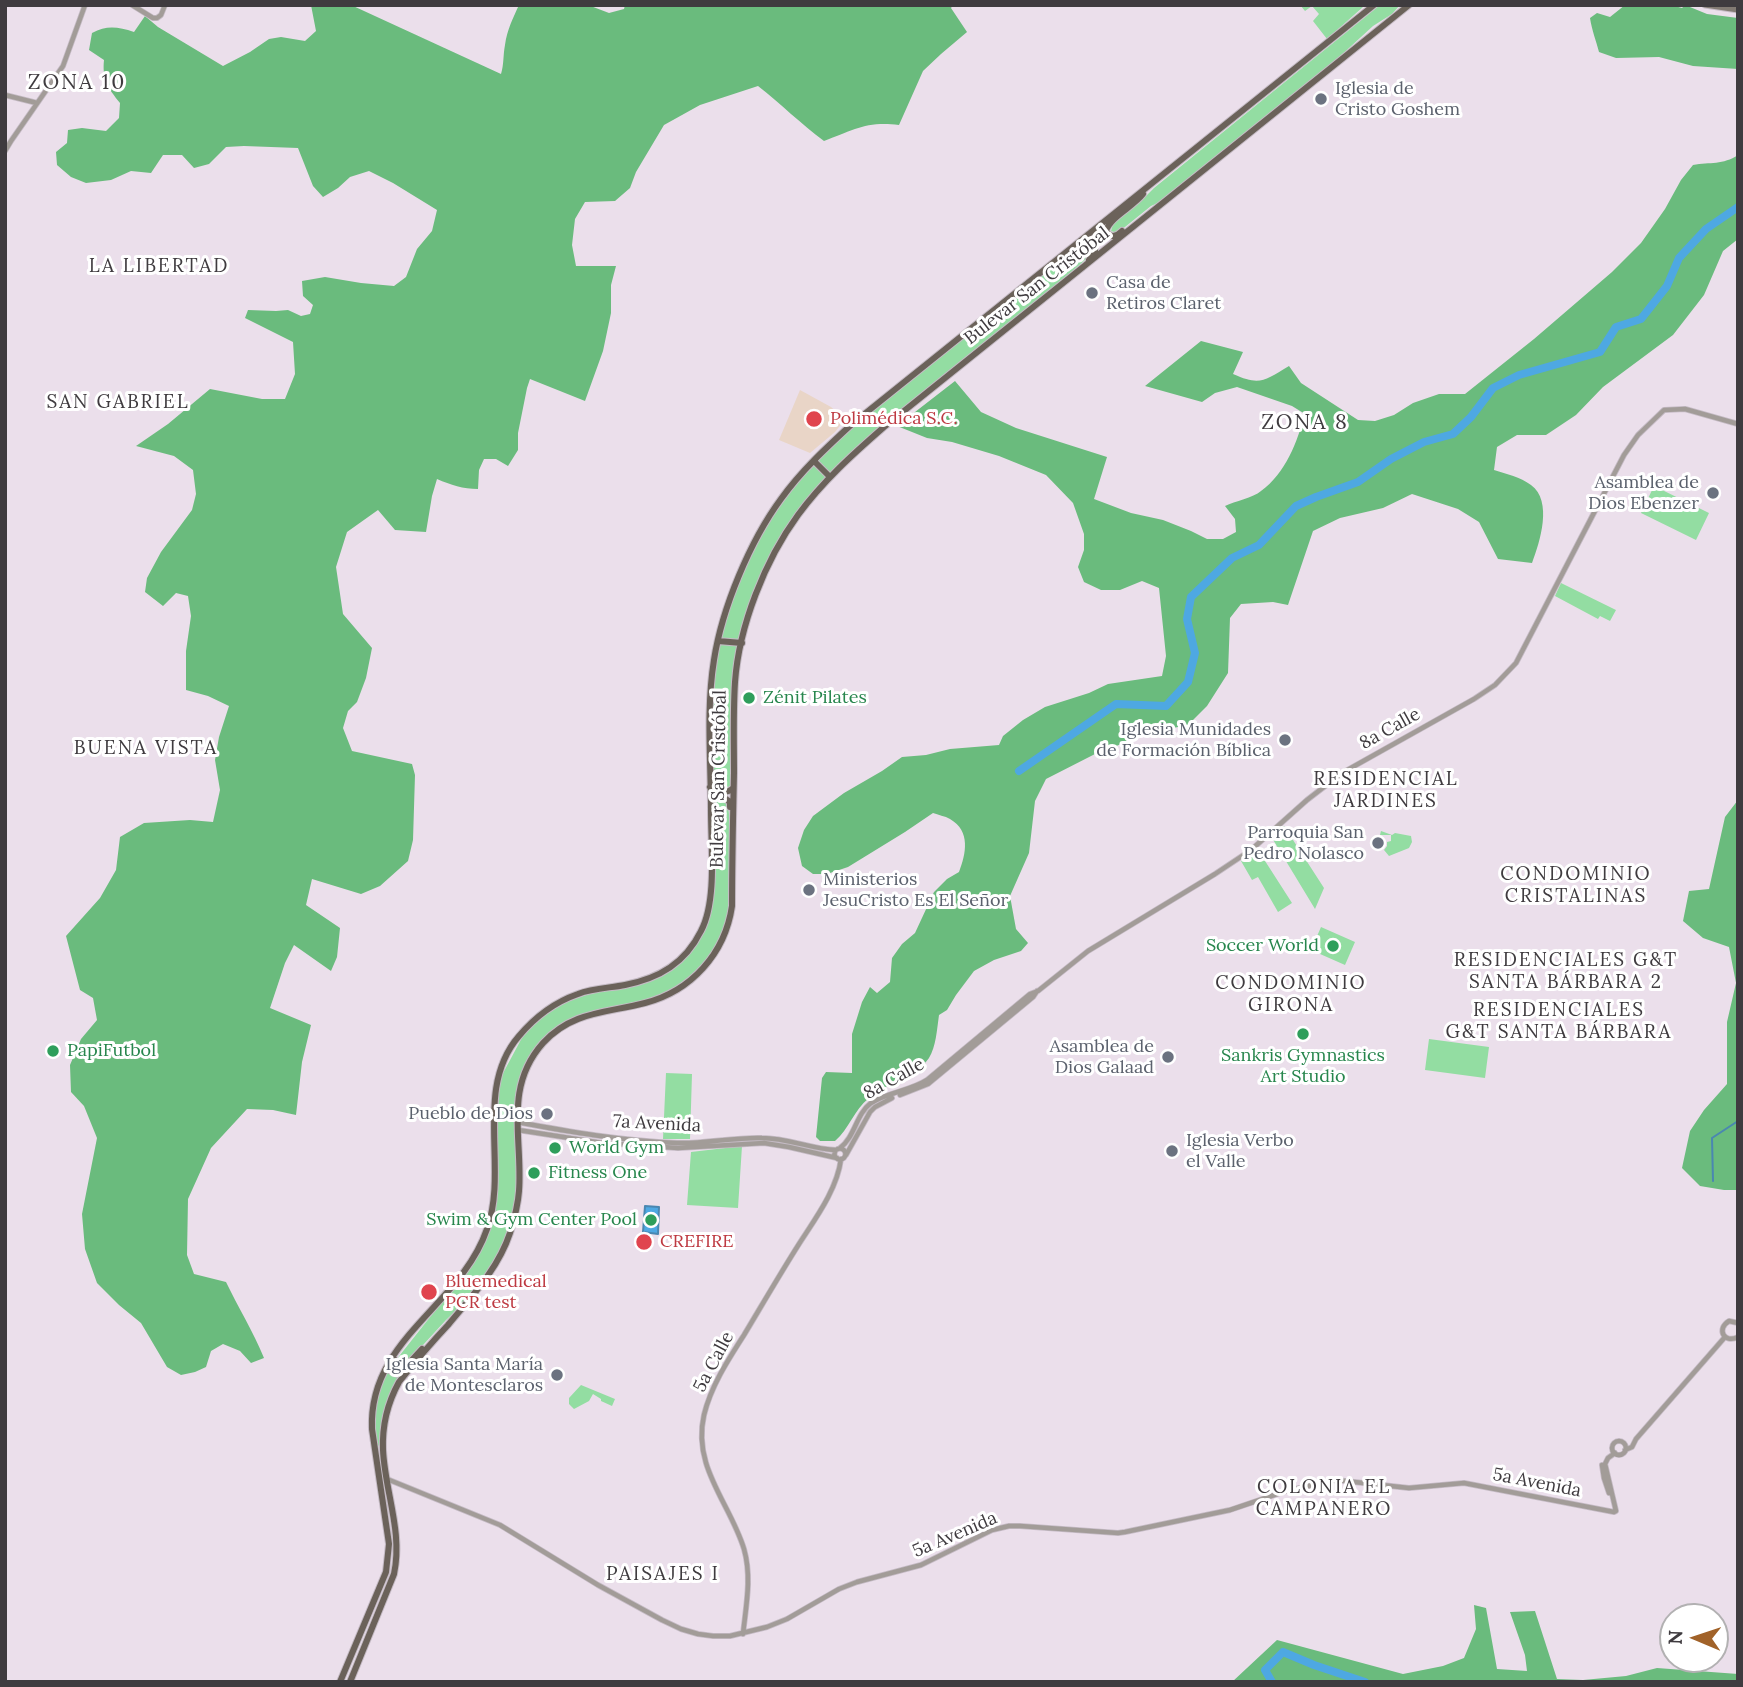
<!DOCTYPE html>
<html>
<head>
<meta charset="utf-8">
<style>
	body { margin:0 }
	#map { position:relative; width:1743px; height:1687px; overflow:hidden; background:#ebdfeb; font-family:Lora,serif }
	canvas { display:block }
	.frame { position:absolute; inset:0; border:7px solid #3f3b3f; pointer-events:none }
	.north { position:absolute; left:1659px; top:1603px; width:70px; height:70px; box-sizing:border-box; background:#fff; border:2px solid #b2b1b2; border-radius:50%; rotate:272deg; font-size:19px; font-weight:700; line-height:28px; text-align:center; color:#3f3b3f }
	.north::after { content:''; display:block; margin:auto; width:24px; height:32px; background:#a16229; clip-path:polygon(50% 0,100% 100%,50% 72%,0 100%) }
</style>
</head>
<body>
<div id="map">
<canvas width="1743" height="1687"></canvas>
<div class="frame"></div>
<div class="north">N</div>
</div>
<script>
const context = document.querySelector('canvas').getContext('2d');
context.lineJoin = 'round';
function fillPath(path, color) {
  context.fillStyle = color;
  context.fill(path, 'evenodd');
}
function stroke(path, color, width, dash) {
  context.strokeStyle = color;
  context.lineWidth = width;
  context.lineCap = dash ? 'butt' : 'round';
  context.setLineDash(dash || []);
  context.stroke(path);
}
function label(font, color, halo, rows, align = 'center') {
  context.font = font + ' Lora,serif';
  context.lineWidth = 6;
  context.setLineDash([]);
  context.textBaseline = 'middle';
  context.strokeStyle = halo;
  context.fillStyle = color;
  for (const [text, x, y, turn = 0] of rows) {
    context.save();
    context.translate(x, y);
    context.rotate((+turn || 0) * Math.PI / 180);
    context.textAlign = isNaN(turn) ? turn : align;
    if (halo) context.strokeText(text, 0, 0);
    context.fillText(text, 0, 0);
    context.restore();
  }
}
fillPath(new Path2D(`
	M800,390L831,407L840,415L843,422L835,432L810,453L779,440Z`), '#e9d5c7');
fillPath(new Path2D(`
	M1300,5H1356L1363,7L1327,39L1313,21L1319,14L1312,6L1305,11Z
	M1380,5H1400L1392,14L1373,26L1312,82L1164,200L1151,206L1120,231L1117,233L1111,231L1113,224L1141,201L1154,188Z
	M1086,241L1097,246C1082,267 1060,278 1043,298L830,475L816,462L849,430L1061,260Z
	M814,463L828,477L769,559L740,641L720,640C735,590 754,539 785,496C793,485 804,474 814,463Z
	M1654,486L1709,513L1696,540L1641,513Z
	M1561,583L1616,610L1610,621L1600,616L1598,619L1555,596Z
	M719,643L740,644L733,684L731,715V788L717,790L712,787L713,687Z
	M719,800H722L728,804L731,835L730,907L727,923L712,954L692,977L669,992L646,1001L591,1012L552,1032L522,1074L517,1192L514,1212L503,1246L491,1269L461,1306L446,1320L401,1369L398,1372L393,1371V1365L396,1360L469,1268L493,1218L498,1185V1091L502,1075L524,1034L543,1015L566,1002L595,992L648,981L661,977L673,969L698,942L707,925L710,912L714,841L715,805L716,801Z
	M1284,826L1324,888L1315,909L1272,838Z
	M1381,831L1392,835L1395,833L1411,836L1412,842L1409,848L1389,856L1384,850L1387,846V842L1391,841V835H1380Z
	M1258,850L1292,903L1278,912L1258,877L1252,880L1241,861Z
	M1321,927L1355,942L1345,965L1311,950Z
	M1429,1039L1489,1047L1485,1078L1425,1070Z
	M666,1073L692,1074L690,1139H663Z
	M742,1146L738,1208L687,1205L691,1152Z
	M388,1366L391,1376L395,1377L401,1376L384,1418L380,1449C367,1424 379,1390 388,1366Z
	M581,1385L615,1399L612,1406L601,1401V1399L593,1394L589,1401L574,1409L569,1404V1398Z`), '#93dda2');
fillPath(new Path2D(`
	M311,5H351L501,74C504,65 503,55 505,45C507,30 513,18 519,5H588L609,13L624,9L625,5H953L951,8L967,32L941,54L923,71L899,125C866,121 854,130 824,141C801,124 781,104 758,86L700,105L664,125L636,172L630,188L615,201L585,202L575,219L572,245L576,266H616L611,285V313L603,351L585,401L530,379L527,388L518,433V450L508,466L496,459H484L479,470L478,489C463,489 451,485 437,479L432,496L426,532L395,530L378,510L347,532L336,567L343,614L372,648L366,678L357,702L348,711L343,728L352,751L412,764L415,775L413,840L408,861L380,886L361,894L312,879L306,905L340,928L337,957L331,971L294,945L285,963L270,1008L311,1025L302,1062L296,1115L273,1110L247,1109L211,1148L188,1199L187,1255L194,1274L226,1282C238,1307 253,1331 264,1358L251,1363L240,1351L223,1344L211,1351L206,1367L195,1372L181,1375L167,1367L141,1323L119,1305L97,1283L85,1249L82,1214L97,1138L84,1106L71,1092L70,1065L81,1039L97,1020L93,998L80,990L66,936L100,898L116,870L120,837L144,823L190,820L213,822L220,790L215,760L219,737L229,706L208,696L186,690V651L191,616L188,596L176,593L163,606L145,592L147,578L161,552L192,510L196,494L193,470L174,456L136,446L168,424L210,389L262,399H285L295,374L293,342L245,318L248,310L276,311L288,310L301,316L310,314L313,305L303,296L302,281L325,277L361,283L394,286L406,277L417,249L432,231L437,210L393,183L369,171L350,177L338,188L323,197L313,186L298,148L244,146L226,147L209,164L194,168L182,155H163L151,173L131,171L111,180L86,183L71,177L57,165L56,152L67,143L68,130L82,128L106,131L119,118L120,103C108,88 102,79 104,60L89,50L92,33C107,25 118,27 134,32L145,16L158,27L223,66L250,52L269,39L281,37L305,41L316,31Z
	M1625,5H1671L1682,8L1685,5L1707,14L1738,18V69L1693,66L1659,57L1616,58L1599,52C1596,40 1592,31 1590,18L1597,13L1610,17Z
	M1738,155V239L1723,251L1704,295L1673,335L1603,387L1576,415L1546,435H1517L1497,447L1494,470C1507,474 1520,477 1531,485C1553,501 1540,542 1532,563L1498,559L1479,522L1458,509L1412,494L1383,508L1340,518L1313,531L1288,605L1273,602L1241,604L1230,618L1228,673L1207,706L1188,725L1153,732L1095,754L1046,779L1035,801L1029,853L1010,896L1016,929L1028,943L1021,951L994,960L974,971L956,995L947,1010L939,1015C937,1029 936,1047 929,1058C914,1079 887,1082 869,1098C854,1110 849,1129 835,1141H820L816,1137L822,1078L826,1072L852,1073V1034L862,1002L870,987L877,993L890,982L892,958L902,944L915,933L934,892L947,879L959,872C966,854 971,831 950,819C945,816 938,815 933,813L905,832L848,867L827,874H813L802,866L798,848L804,830L813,816L844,793L882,771L902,757L926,755L950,749L999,745L1003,736L1023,720L1045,707L1089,693L1108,684L1162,676L1166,656L1159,588L1142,581L1120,590H1101L1084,582L1078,567L1084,550V534L1073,503L1046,475L999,456L952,442L927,438L897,426L955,381L981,412L1016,428L1107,457L1094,499L1131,513L1163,520L1191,531L1207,539H1223L1236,532L1235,519L1225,506C1235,501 1253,498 1261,491C1286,473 1297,442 1305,414L1292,406L1237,387L1215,393L1202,402L1145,386L1201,341L1243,352L1233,374C1260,386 1264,381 1289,366L1301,383L1358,420L1375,421L1394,415L1413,403L1439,394H1465L1534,339L1612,272L1641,243L1665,209L1681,180L1693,165C1710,162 1723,165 1738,155Z
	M1738,800V1190H1724L1700,1186L1682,1168L1690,1131L1704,1110L1727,1084V1022L1736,983L1729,947L1703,938L1683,921L1689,891L1709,889L1725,817Z
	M1474,1605L1486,1608L1497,1669L1527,1671L1525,1655L1510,1612L1535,1611L1557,1679L1583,1680L1626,1676L1657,1668L1738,1674V1682H1232L1277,1640L1403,1674L1443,1666L1464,1658L1476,1629Z`), '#6abb7d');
const water = new Path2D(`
	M645,1206L659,1207L658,1234L643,1232Z`);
fillPath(water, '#4ea8e2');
stroke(water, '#4a87b1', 2);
stroke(new Path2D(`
	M1713,1181L1712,1138L1738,1121`), '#4a87b1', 2);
stroke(new Path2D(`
	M1019,771L1116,704L1166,706L1188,682L1195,653L1187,619L1191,597L1232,558L1259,545L1296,506L1316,497L1358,482L1391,459L1424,442L1453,434L1471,417L1493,388L1519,375L1600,352L1616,327L1641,319L1667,286L1679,258L1706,229L1738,207
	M1272,1682L1265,1670L1283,1652L1314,1665L1365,1682`), '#4ea8e2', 8);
const tertiary = new Path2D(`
	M132,5L153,18H157L161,15L165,5
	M5,95L37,103
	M5,151L11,141L63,66L85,5
	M900,1095L928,1084L1033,997L1037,991
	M517,1122C570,1132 623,1141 677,1143C705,1144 734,1137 762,1138C788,1138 811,1149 836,1150
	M518,1130L602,1143L678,1148L764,1143L789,1147L837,1158
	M840,1148C855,1137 856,1114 871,1103C888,1092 910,1091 927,1080L1030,994L1038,991L1088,951L1215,874L1251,850L1307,800L1342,773L1474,699L1495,685L1516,663L1624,455L1638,435L1664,410L1685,409L1738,424
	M834.5 1154a5.5 5.5 0 1 1 11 0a5.5 5.5 0 1 1-11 0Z
	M846,1155L870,1112L875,1107L892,1098
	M1738,1323L1729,1321C1716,1329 1724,1344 1738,1337
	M1612 1448a7 7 0 1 1 14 0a7 7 0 1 1-14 0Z
	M1625,1450L1632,1447L1636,1439L1725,1337
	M1602,1465L1604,1478L1609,1493
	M387,1479L500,1525L598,1585L662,1620L681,1629L698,1634L713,1636H730L767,1627L787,1619L839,1589L857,1582L921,1565L992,1530L1009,1526H1020L1118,1533L1125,1532L1230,1510L1286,1491L1336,1480L1409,1488L1464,1483L1614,1512L1616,1511L1605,1464L1608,1458L1615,1453
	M743,1634C746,1606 752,1577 744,1549C730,1503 692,1467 704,1415C711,1386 728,1360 744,1335C762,1305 780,1274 799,1244C815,1219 837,1190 841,1159`);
const secondary = new Path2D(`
	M1705,5L1738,10`);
const primary = new Path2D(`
	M1122,231C1117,236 1110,239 1106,231C1110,217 1133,207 1143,194
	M1077,246L1089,241L1095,244V252L1089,260
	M814,461L830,477
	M718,641L742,643
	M710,787C717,793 727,794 733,788
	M712,803L715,798L723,797L730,802V807
	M394,1359L391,1364V1371L397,1374L401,1372L422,1349
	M340,1682L386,1572L389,1544L372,1429C368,1339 461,1306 487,1229C509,1168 473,1089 519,1036C535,1017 555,1002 578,994C593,988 610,988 625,985C660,978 685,963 701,931C717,901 711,846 711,811C711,761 706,709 714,660C722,608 750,541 781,499C801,471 827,447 852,424L1374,5
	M350,1682L394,1574C403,1532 385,1492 383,1450C382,1426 388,1402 399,1382C415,1362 431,1343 448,1325C472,1296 498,1269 510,1233C514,1220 518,1205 519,1191C523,1139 503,1088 543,1043C572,1011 607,1013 645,1003C691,991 725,954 732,906C732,862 733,818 734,773C734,743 733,713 735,682C739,626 765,560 798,515C823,481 853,454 884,427L1409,5`);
stroke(tertiary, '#c5bbc5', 6);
stroke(secondary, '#c5bbc5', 7);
stroke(primary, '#c5bbc5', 8);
stroke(tertiary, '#a29c98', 4.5);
stroke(secondary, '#827a73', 5);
stroke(primary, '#6b625a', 6);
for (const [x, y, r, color] of [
	[1321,99,7,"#6b7280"],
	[1092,293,7,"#6b7280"],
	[814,419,9,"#e0444e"],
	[1713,493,7,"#6b7280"],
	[749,698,7,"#2e9e5b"],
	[1285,740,7,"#6b7280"],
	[1378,843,7,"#6b7280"],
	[809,890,7,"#6b7280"],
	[1333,946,7,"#2e9e5b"],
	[1303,1034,7,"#2e9e5b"],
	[53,1051,7,"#2e9e5b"],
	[1168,1057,7,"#6b7280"],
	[547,1114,7,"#6b7280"],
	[555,1148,7,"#2e9e5b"],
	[1172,1151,7,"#6b7280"],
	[534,1173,7,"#2e9e5b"],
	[651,1220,7,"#2e9e5b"],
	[644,1242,9,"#e0444e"],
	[429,1292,9,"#e0444e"],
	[557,1375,7,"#6b7280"]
]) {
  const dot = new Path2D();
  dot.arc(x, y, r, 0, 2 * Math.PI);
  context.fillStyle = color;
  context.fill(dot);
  stroke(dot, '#fff', 2.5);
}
label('18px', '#5b616d', '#fff', [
	["Iglesia de",1335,89,"left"],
	["Cristo Goshem",1335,110,"left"],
	["Casa de",1106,283,"left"],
	["Retiros Claret",1106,304,"left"],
	["Asamblea de",1699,483],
	["Dios Ebenzer",1699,504],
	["Iglesia Munidades",1271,730],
	["de Formación Bíblica",1271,751],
	["Parroquia San",1364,833],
	["Pedro Nolasco",1364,854],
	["Ministerios",823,880,"left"],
	["JesuCristo Es El Señor",823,901,"left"],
	["Asamblea de",1154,1047],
	["Dios Galaad",1154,1068],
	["Pueblo de Dios",533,1114],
	["Iglesia Verbo",1186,1141,"left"],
	["el Valle",1186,1162,"left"],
	["Iglesia Santa María",543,1365],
	["de Montesclaros",543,1386]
], 'right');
label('18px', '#3f3b3f', '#fff', [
	["Bulevar San Cristóbal",1037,286,-38],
	["8a Calle",1390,729,-29],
	["Bulevar San Cristóbal",719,779,-89],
	["8a Calle",894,1079,-29],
	["7a Avenida",657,1124,3],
	["5a Calle",714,1362,-62],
	["5a Avenida",1537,1483,11],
	["5a Avenida",955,1535,-23]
]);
label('18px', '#be3a42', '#fff', [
	["Polimédica S.C.",830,419],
	["CREFIRE",660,1242],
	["Bluemedical",445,1282],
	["PCR test",445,1303]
], 'left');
label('18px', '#27864d', '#fff', [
	["Zénit Pilates",763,698],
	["Soccer World",1319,946,"right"],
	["PapiFutbol",67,1051],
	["Sankris Gymnastics",1303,1056,"center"],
	["Art Studio",1303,1077,"center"],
	["World Gym",569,1148],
	["Fitness One",548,1173],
	["Swim & Gym Center Pool",637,1220,"right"]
], 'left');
context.letterSpacing = '2px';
label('19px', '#3f3b3f', '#fff', [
	["LA LIBERTAD",159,267],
	["SAN GABRIEL",118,403],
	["BUENA VISTA",146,749],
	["RESIDENCIAL",1386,780],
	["JARDINES",1386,802],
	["CONDOMINIO",1576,875],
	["CRISTALINAS",1576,897],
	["RESIDENCIALES G&T",1566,961],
	["SANTA BÁRBARA 2",1566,983],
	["CONDOMINIO",1291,984],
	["GIRONA",1291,1006],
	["RESIDENCIALES",1559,1011],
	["G&T SANTA BÁRBARA",1559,1033],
	["COLONIA EL",1324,1488],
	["CAMPANERO",1324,1510],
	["PAISAJES I",663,1575]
]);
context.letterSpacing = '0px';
context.letterSpacing = '2px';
label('21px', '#3f3b3f', '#fff', [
	["ZONA 10",77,83],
	["ZONA 8",1305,423]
]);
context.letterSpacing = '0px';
</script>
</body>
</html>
